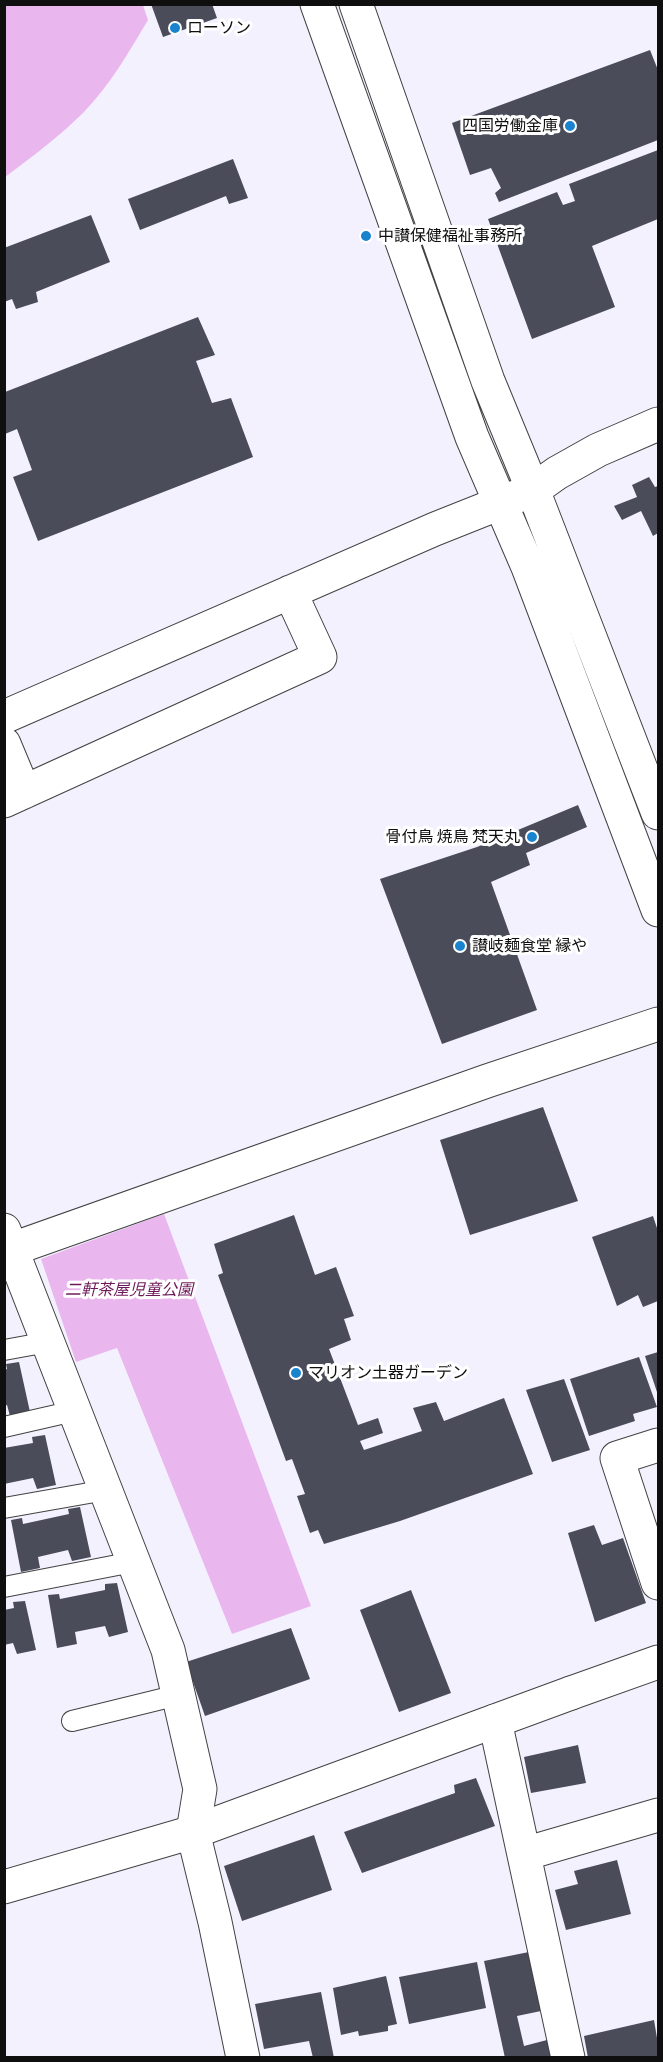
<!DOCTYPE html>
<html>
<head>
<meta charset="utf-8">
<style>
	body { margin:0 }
	#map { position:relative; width:663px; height:2062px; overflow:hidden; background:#f4f1ff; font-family:Literata,serif }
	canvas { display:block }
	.frame { position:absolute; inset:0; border:6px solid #0f0f0f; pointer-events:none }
</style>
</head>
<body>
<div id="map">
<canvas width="663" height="2062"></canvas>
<div class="frame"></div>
</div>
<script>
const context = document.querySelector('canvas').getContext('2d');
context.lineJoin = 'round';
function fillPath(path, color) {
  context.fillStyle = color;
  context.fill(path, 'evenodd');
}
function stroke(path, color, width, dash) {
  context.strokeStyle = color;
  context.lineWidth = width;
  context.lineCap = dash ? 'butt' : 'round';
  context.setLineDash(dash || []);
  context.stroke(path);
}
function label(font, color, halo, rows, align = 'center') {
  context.font = font + ' Literata,"Noto Sans JP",serif';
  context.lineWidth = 6;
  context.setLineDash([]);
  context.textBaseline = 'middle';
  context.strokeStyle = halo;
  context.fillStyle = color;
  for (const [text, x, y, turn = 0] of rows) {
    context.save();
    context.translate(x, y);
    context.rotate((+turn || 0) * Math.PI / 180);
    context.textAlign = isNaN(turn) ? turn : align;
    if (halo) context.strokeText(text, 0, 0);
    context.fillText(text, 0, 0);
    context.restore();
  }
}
fillPath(new Path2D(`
	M5,4L143,5L148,20C129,52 110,85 84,112C60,136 32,157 5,177Z
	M164,1214L311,1606L232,1634L117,1348L76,1362L41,1259Z`), '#eab6ee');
fillPath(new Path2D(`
	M151,4H212L217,18L163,37Z
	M650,50L658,70V140L499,202L495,193L501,188L491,168L470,175L452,123Z
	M658,150V219L592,246L615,307L532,339L488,219L557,192L563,205L575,201L569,184Z
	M233,159L248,198L229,204L226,196L140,230L128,199Z
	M91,215L110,262L36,292L38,302L16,309L12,299L4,302V248Z
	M198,317L215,355L196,361L212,403L231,398L253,457L38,541L13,477L32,470L17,429L5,434V392Z
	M649,477L655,487L658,486V533L653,536L641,511L622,520L614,506L637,497L632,485Z
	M578,805L587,827L526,853L530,865L491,882L537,1010L442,1044L380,879L477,847Z
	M543,1107L578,1201L470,1235L440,1140Z
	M294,1215L315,1275L336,1267L354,1316L344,1319L351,1340L329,1349L358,1425L378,1418L383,1433L360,1441L364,1450L422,1431L413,1408L436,1402L444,1421L504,1398L533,1474L400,1521L324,1544L318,1530L310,1533L297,1496L305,1494L292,1459L286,1461L218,1275L223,1273L214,1244Z
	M653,1216L658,1231V1301L643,1307L638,1295L617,1306L592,1237Z
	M658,1352V1395L645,1356Z
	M639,1357L657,1407L633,1414L635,1421L589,1436L570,1379Z
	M19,1362L30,1412L10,1416L7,1405L4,1406V1370L7,1369L6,1364Z
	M564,1379L590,1450L552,1462L526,1390Z
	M45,1435L56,1485L37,1489L33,1478L4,1484V1448L33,1443L32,1437Z
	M80,1507L91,1557L72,1561L68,1550L38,1557L40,1568L21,1572L11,1520L22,1518L23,1524L69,1514L68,1509Z
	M594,1525L602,1545L623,1538L646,1603L595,1622L568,1533Z
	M117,1583L128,1632L109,1637L105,1626L75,1632L77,1644L57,1648L48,1595L59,1594L60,1599L105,1590V1584Z
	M411,1590L451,1693L399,1712L360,1610Z
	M25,1601L36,1650L17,1654L13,1643L4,1645V1610L14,1608L13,1602Z
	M291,1628L310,1679L205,1716L186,1662Z
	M578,1745L586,1783L531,1793L524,1757Z
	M476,1778L495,1826L362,1873L344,1832L455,1793L454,1785Z
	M314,1835L332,1890L242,1921L224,1866Z
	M617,1860L631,1914L566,1930L555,1890L578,1884L574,1871Z
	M529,1952L541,2011L517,2016L524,2046L547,2040L551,2058H505L484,1961Z
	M477,1962L486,2008L409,2024L399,1977Z
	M386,1976L397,2024L388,2026V2031L359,2036L358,2031L341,2035L333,1988Z
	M321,1992L334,2058H313L309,2041L264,2049L255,2004Z
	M654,2020L658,2044V2058H588L584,2036Z`), '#4a4c59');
const service = new Path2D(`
	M4,1350L48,1342
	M4,1427L74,1411
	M4,1508L106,1490
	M4,1587L133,1562
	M72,1721L178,1695`);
const minor = new Path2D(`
	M4,717L435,529L533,490L557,473L598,450L658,424
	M4,744L24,792
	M4,801L320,657L290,592
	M4,1230L168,1650L200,1789L193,1832L215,1922L243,2058
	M4,1252L487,1081L658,1024
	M658,1445L617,1458L658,1583
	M571,1693L658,1662
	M495,1721L568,2058
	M524,1854L658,1815`);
const tertiary = new Path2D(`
	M317,4L472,437L528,567L658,910
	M356,4L488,381L533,490L658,813
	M4,1887L193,1832L571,1693`);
stroke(service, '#424242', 22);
stroke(minor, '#424242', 35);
stroke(tertiary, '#424242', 35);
stroke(service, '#fff', 20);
stroke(minor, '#fff', 33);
stroke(tertiary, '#fff', 33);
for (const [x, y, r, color] of [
	[175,28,6,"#1983cd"],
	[570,126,6,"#1983cd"],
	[366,236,6,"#1983cd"],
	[532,837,6,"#1983cd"],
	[460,946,6,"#1983cd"],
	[296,1373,6,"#1983cd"]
]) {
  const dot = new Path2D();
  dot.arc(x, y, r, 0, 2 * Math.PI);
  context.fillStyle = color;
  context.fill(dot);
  stroke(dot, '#fff', 2);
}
label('16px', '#0f0f0f', '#fff', [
	["ローソン",187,28],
	["四国労働金庫",558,126,"right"],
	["中讃保健福祉事務所",378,236],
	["骨付鳥 焼鳥 梵天丸",520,837,"right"],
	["讃岐麺食堂 縁や",472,946],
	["マリオン土器ガーデン",308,1373]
], 'left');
label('italic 16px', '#6d1858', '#fff', [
	["二軒茶屋児童公園",129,1290]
]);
</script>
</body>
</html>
